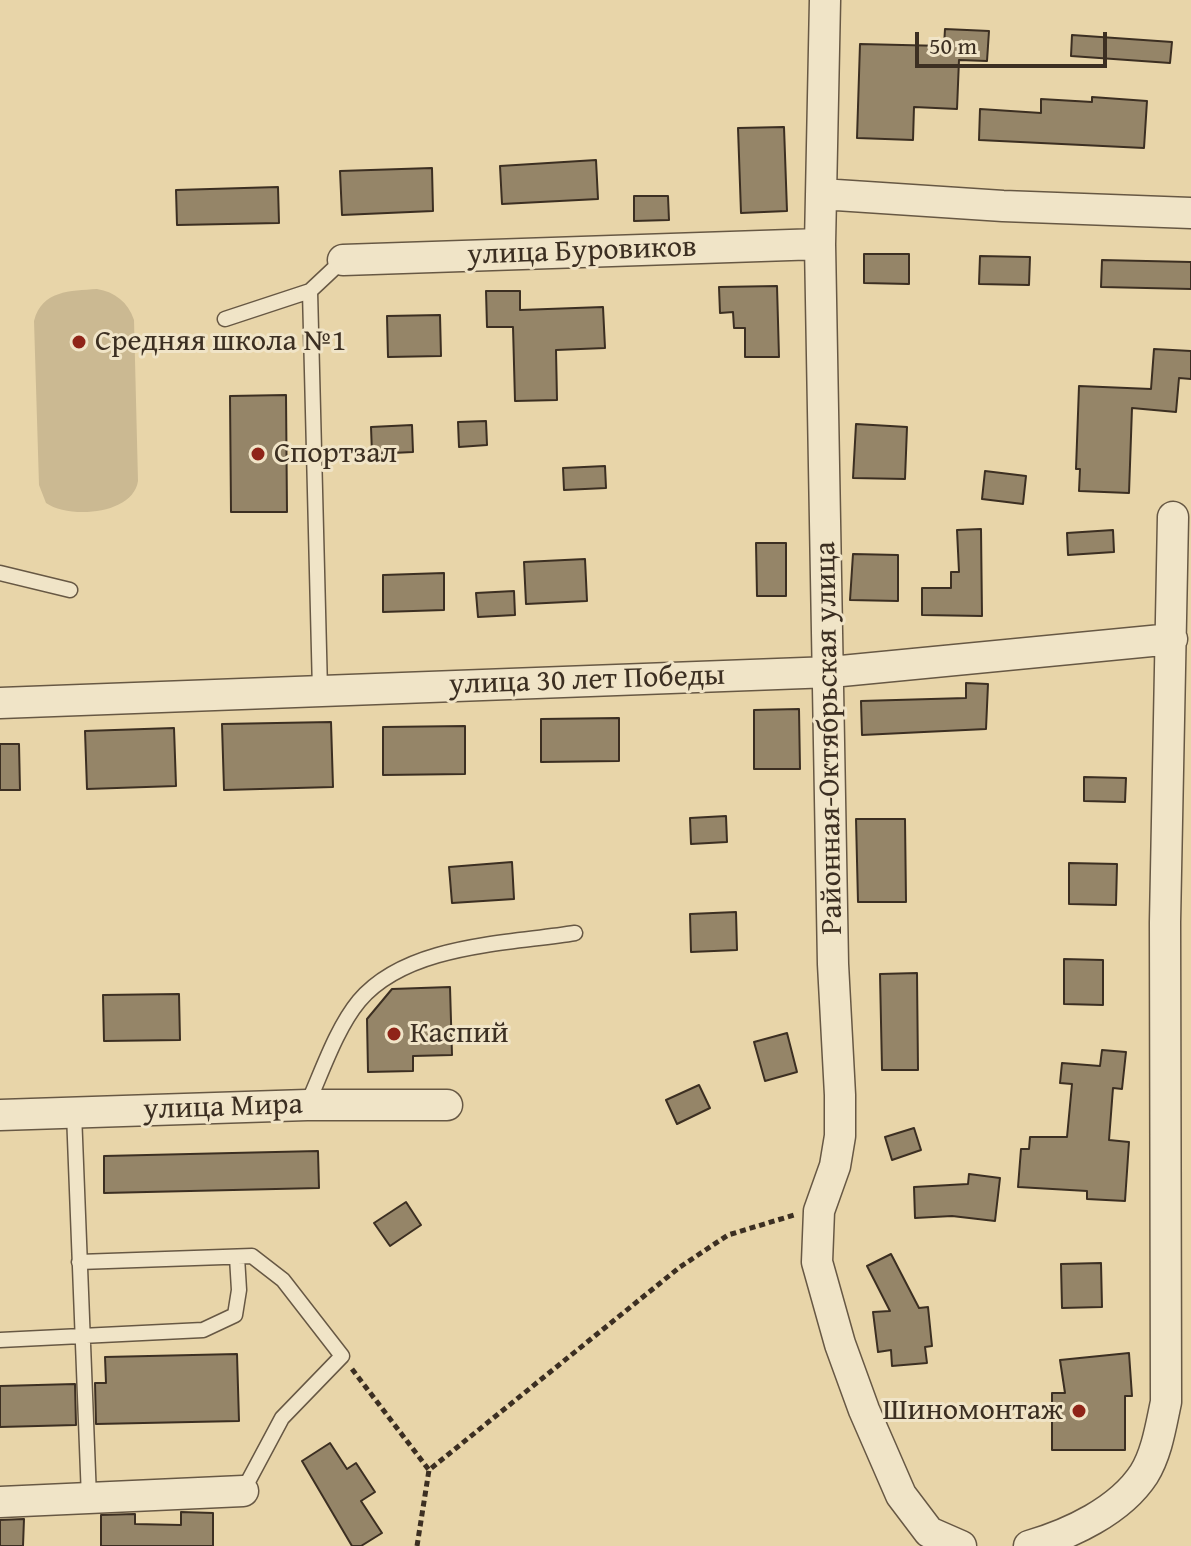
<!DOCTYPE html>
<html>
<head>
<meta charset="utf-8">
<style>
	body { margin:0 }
	#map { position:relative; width:1191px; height:1546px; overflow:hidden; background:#e8d5a9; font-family:"Gentium Book Plus",serif }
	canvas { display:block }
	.scale { position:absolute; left:915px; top:32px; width:192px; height:36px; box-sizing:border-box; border:4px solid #3c2f22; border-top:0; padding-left:10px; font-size:24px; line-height:28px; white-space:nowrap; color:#3c2f22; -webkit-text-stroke:6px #f0e4c7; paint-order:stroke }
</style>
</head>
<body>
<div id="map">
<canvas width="1191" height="1546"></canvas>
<div class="scale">50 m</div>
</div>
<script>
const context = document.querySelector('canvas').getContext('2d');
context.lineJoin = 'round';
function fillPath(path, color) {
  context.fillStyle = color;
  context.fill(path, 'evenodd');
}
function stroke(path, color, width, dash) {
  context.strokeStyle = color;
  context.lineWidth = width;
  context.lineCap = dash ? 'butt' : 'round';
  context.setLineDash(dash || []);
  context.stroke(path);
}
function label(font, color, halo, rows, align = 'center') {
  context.font = font + ' "Gentium Book Plus",serif';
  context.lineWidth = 6;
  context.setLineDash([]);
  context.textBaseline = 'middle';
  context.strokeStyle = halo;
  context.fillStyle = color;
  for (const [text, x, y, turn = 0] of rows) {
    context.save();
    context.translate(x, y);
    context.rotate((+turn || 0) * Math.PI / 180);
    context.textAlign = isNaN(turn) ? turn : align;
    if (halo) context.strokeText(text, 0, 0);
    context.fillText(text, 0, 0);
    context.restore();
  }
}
fillPath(new Path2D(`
	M97,289C115,292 128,302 134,320L138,481C133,515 69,519 46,503L39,485L34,321C42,290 70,291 97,289Z`), '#cbb992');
const building = new Path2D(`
	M945,29L989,31L987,61L959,60L957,109L914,107L913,140L857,138L860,44L944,46Z
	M1072,35L1172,42L1170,63L1071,56Z
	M1092,97L1147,101L1144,148L979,140L980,109L1041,113V99L1092,102Z
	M784,127L787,211L741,213L738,128Z
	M596,160L598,199L502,204L500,166Z
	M432,168L433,211L342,215L340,171Z
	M278,187L279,223L177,225L176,190Z
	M634,196H668L669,220L634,221Z
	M864,254H909V284L864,283Z
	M980,256L1030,257L1029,285L979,284Z
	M1102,260L1191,262V289L1101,287Z
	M777,286L779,357H745V328H734L733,312L720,313L719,287Z
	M486,291H520V310L603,307L605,348L556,350L557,400L515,401L513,327H487Z
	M440,315L441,356L388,357L387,316Z
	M1154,349L1191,351V379L1179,378L1176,412L1132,408L1129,493L1079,491L1080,469H1076L1079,386L1151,389Z
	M286,395L287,512H231L230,396Z
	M486,421L487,445L459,447L458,422Z
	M856,424L907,427L905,479L853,478Z
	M412,425L413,452L372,454L371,427Z
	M605,466L606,488L564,490L563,468Z
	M985,471L1026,476L1023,504L982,499Z
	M981,529L982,616L922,615V588H951V572H959L957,530Z
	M1113,530L1114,552L1068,555L1067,533Z
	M756,543H786V596H757Z
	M853,554L898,555V601L850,600Z
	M585,559L587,601L526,604L524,562Z
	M444,573V610L383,612V575Z
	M514,591L515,615L478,617L476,593Z
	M966,683L988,684L986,729L862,735L861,701L966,698Z
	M799,709L800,769H754V710Z
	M619,718V761L541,762V719Z
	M331,722L333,787L224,790L222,724Z
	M465,726V774L383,775V727Z
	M174,728L176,786L87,789L85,731Z
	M0,744H19L20,790H0Z
	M1084,777L1126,778L1125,802L1084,801Z
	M726,816L727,842L691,844L690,818Z
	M856,819H905L906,902H858Z
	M512,862L514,899L452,903L449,867Z
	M1069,863L1117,864L1116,905L1069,904Z
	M736,912L737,950L691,952L690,914Z
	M1064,959L1103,960V1005L1064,1004Z
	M917,973L918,1070H882L880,974Z
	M450,987L452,1055L413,1056V1071L368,1072L367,1019L392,989Z
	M179,994L180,1040L104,1041L103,995Z
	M787,1033L797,1072L765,1081L754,1042Z
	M1102,1050L1126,1052L1122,1089L1113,1088L1109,1140L1129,1142L1125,1201L1087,1199V1191L1018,1187L1021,1149H1029L1030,1137H1067L1072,1084L1060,1083L1062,1063L1100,1066Z
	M699,1085L710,1108L677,1124L666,1100Z
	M914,1128L921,1150L892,1160L885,1137Z
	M318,1151L319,1188L104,1193V1156Z
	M969,1174L1000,1178L995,1221L952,1216L915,1218L914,1187L968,1184Z
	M406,1202L421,1225L390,1246L374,1223Z
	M891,1254L919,1308L928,1307L932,1346L925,1347L927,1363L892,1366L891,1350L878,1352L873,1312L890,1311L867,1266Z
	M1101,1263L1102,1307L1062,1308L1061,1264Z
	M1129,1353L1132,1396H1125V1450H1052V1393H1065L1060,1360Z
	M237,1354L239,1421L96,1424L95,1383H106L105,1357Z
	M75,1384L76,1425L0,1427V1386Z
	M330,1443L347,1469L356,1463L375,1492L361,1501L382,1533L361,1546H352L302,1461Z
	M181,1512L213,1513V1546H101V1515L135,1514V1524L181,1525Z
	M24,1519L23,1546H0V1520Z`);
fillPath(building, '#958568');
stroke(building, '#3c2f22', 2);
const service = new Path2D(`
	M310,291L343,260
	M225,319L310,291L320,691
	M0,573L70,590
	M307,1105C322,1072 336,1029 359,1001C407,944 507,944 575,933
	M74,1113L89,1498
	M79,1262L252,1256L283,1280L342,1356L282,1418L243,1491
	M0,1340L203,1330L235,1315L239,1290L237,1257`);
const minor = new Path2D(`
	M825,0L820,244L833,964L840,1095V1136L835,1166L819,1211L817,1262L840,1344L864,1410L901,1495L929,1532L961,1546
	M821,194L1003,206L1191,213
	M343,260L820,244
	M0,703L831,672L1172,639
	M0,1115L307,1105H447
	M0,1502L243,1491
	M1029,1546C1070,1534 1120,1511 1144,1474C1157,1453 1161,1425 1166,1402L1165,922L1173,517`);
stroke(service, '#675844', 17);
stroke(minor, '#675844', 33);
stroke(new Path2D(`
	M352,1369L429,1470
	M417,1546L429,1470L680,1267L728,1235L794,1215`), '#3c2f22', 5, [6, 4]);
stroke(service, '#f0e4c7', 14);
stroke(minor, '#f0e4c7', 30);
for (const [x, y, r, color] of [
	[79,342,8,"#8f2418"],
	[258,454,8,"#8f2418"],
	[394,1034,8,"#8f2418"],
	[1079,1411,8,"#8f2418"]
]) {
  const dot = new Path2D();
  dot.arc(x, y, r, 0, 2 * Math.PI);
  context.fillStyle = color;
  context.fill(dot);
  stroke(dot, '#f0e4c7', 3);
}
label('30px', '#3c2f22', '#f0e4c7', [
	["улица Буровиков",582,252,-2],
	["улица 30 лет Победы",587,681,-2],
	["Районная-Октябрьская улица",830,738,-91],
	["улица Мира",223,1108,-2]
]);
label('30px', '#3c2f22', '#f0e4c7', [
	["Средняя школа №1",95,342],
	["Спортзал",274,454],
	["Каспий",410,1034],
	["Шиномонтаж",1063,1411,"right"]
], 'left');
</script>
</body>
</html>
